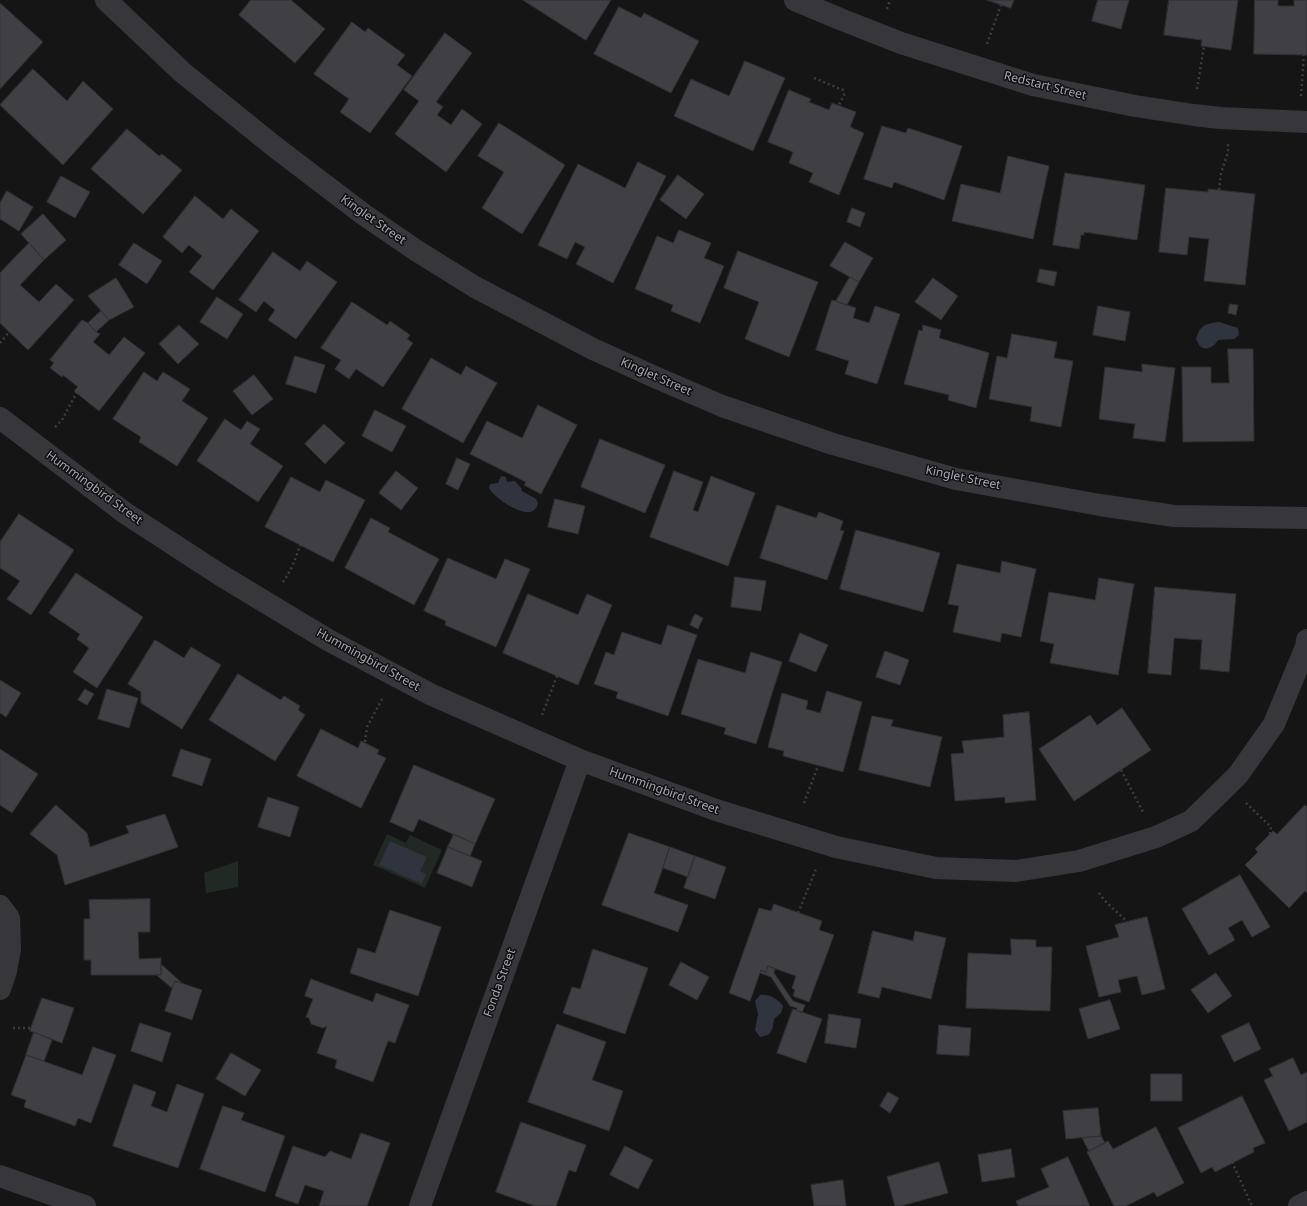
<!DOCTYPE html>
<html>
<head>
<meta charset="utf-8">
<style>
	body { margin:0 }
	canvas { display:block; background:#151516 }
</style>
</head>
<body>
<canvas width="1307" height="1206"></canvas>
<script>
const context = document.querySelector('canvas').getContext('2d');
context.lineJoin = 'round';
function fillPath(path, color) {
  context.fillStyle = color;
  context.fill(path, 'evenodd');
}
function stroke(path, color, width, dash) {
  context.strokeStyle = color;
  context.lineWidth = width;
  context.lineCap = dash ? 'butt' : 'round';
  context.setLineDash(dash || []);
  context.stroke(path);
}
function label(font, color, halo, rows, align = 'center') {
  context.font = font + ' "Noto Sans",sans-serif';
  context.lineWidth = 3;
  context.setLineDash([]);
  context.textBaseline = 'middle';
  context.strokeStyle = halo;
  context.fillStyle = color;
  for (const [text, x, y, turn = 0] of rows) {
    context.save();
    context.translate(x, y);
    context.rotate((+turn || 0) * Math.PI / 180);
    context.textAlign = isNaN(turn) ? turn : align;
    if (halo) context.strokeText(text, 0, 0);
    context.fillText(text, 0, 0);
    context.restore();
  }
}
fillPath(new Path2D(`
	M387,834L406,843L410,835L442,850L425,888L373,865Z
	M238,861V887L206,893L204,873Z`), '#212925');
fillPath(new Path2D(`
	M1219,322L1238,328L1239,335L1234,339L1218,340C1215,346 1206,352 1200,346C1199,345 1197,340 1196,339C1200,325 1205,324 1219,322Z
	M501,476L506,477L507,482L515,481L521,488L522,491L536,499L538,503C537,507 535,511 530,512C519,514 494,498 489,488L490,485L491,484L498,483Z
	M390,841L427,857L420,871L426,874L422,884L379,865Z
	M760,995C769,994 778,999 783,1006L781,1013L774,1019C772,1030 773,1035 760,1037L755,1030L758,1014L755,1001Z`), '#2f343e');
const building = new Path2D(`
	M251,0H291L325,29L295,63L239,15Z
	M523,0H611L586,40Z
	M987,0H1014L1011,8Z
	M1098,0H1129L1121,29L1092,21Z
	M1169,0H1238L1231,50L1201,46L1202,40L1164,35Z
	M1255,0H1278V6H1294V0H1307V55L1254,54Z
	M0,3L43,42L0,89Z
	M619,7L641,18L644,13L699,41L671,93L594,54Z
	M352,22L365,32L368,28L405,55L397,65L412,76L370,133L340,112L349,99L314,74Z
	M445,33L472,53L436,102L443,107L437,115L451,125L462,109L482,124L446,172L395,134L419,101L404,90Z
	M745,61L785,78L753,151L674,116L691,79L729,96Z
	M33,69L67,101L83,81L113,109L63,165L0,105Z
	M789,90L811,99L809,102L829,110L832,103L856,112L850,127L864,133L839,195L809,182L813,173L789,163L793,152L768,142Z
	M499,123L565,165L522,234L482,208L504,172L478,156Z
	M882,126L906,133L908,128L962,146L944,200L894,182L892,188L864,179Z
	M127,129L159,156L162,154L182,170L143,214L91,169Z
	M1008,156L1049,166L1033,239L952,221L961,184L1000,193Z
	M638,162L666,176L613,283L576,264L585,247L575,242L567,259L538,245L578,164L625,188Z
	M1065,173L1145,185L1137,240L1084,232V235H1081L1079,249L1053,245Z
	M678,175L704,194L686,219L660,200Z
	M61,176L90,192L75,218L47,202Z
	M1166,188L1208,192V189L1255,194L1245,285L1204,281L1209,239L1189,237L1187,255L1159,252Z
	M7,191L33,207L19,231L0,219V203Z
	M195,196L223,219L231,209L259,231L213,290L189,272L202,256L189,245L182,253L163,237Z
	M852,208L865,213L860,227L847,222Z
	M43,214L66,240L44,260L21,234Z
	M679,230L711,243L704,258L724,266L700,323L671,311L673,305L635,289L657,236L673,243Z
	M845,242L873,258L859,282L830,266Z
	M29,243L44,260L20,285L39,302L56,284L74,300L28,350L0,323V273Z
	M134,243L162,261L147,284L119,265Z
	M738,251L818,282L789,357L745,339L759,302L724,288Z
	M273,252L300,271L307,261L337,282L296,339L268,320L275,310L264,301L256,312L239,300Z
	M1040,269L1057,272L1054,286L1037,282Z
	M850,277L859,282L847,305L836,301Z
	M116,278L134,307L109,320L88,296Z
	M933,278L958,296L941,320L915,302Z
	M217,297L243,314L227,339L200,322Z
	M832,300L856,308L853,318L869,323L875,306L900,314L877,384L845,374L849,361L816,350Z
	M352,302L387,325L390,321L410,335L407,339L413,343L383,387L356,369L349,379L335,369L341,360L321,348Z
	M1230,304L1238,305L1236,315L1228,313Z
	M1098,306L1130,312L1125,341L1093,335Z
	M101,311L109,320L96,332L88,323Z
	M82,320L88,323L96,332L100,334L93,342L109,355L124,337L145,353L99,411L74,391L78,387L63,375L62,377L50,368L54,363L50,360Z
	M179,325L199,344L178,364L159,344Z
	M923,325L941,330L939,338L989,353L976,408L948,400L949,395L904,384L919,330L922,331Z
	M1012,334L1057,342L1054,358L1073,361L1061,427L1030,421L1032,407L989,399L997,356L1007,358Z
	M1228,349H1253L1254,441L1183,442L1182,367H1211V383H1229Z
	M295,356L325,365L316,393L286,384Z
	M431,358L461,375L466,366L497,383L463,443L402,409Z
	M1142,364L1175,368L1165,442L1133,438L1135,424L1099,419L1105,367L1142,372Z
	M144,372L157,381L163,372L190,389L182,401L208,418L177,466L139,442L141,437L113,419Z
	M254,375L273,399L252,415L233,391Z
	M538,405L577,425L541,494L524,485L526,482L470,454L487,421L522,438Z
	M375,410L406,426L392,452L362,436Z
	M225,419L241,430L247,421L260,429L250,444L283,466L258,502L197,461Z
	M324,424L345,443L325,464L305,444Z
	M600,439L665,465L645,513L581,487Z
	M457,458L470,464L458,490L446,484Z
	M396,471L418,488L401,510L379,493Z
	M674,471L703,482L693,510L698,512L711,476L755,493L728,566L650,537Z
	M291,477L320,492L326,480L365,500L333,562L265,527Z
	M555,499L585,506L578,534L548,527Z
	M777,505L816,518L819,512L843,521L840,530L844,531L827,580L760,558Z
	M19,514L74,550L31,615L7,599L20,581L0,568V542Z
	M371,518L390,528L388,532L439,559L414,605L345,568Z
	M856,530L940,553L923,612L840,589Z
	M448,558L496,579L505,559L530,569L496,647L445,625L446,621L424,611Z
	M1002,561L1036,569L1021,637L1002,633L1000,642L953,632L959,606L948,604L957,564L1000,573Z
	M76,573L143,617L97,688L73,672L89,648L77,639L80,634L49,613Z
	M735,577L766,581L761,611L731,607Z
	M1099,578L1134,584L1118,675L1050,663L1054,644L1040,641L1049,592L1095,600Z
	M1155,587L1236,594L1229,672L1200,669L1202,640L1174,638L1171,675L1148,673Z
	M528,594L578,615L587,594L612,605L578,685L503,653Z
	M695,614L703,618L698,629L690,625Z
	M668,625L697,635L668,716L616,698L618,692L594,684L606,652L614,655L622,632L661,645Z
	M800,633L828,645L816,672L789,661Z
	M155,640L184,658L191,647L221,665L182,729L141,703V692L128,684Z
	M885,651L909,660L900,685L876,677Z
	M751,652L782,662L756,744L724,734L726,728L681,714L698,659L745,673Z
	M238,674L281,700L284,696L300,706L298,710L305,715L275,761L209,720Z
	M0,680L21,693L6,717L0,713Z
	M85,689L94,694L87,705L78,700Z
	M107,689L138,698L129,728L98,719Z
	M827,691L862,702L843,772L783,756L784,751L768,747L782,693L808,701L806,709L820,713Z
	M1122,708L1151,750L1074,801L1039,749L1090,715L1097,725Z
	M1029,712L1036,800L1005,803V797L955,801L951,754L964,753L962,741L1004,737L1003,715Z
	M872,716L893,720L891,726L942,737L930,787L859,770Z
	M321,729L358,748L361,741L379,750L377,754L386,758L361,808L297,776Z
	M0,749L38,774L12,813L0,805Z
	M181,749L211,759L202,786L172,776Z
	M414,765L495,799L475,844L419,819L413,832L390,822Z
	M268,797L299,807L290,837L258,827Z
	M56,805L87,833L90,847L129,833L126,826L165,814L178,847L65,885L57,855L30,834Z
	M1305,805L1307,807V893L1305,891L1289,908L1245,865L1258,852L1255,849L1273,831L1277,834Z
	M629,833L670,847L654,893L688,905L678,932L602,905Z
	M454,834L475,844L470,856L448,847Z
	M448,847L482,861L472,887L437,873Z
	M670,847L695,856L688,877L663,868Z
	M695,856L726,867L715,899L684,888Z
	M1240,875L1270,927L1252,937L1242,920L1228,928L1235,940L1209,955L1182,909Z
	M150,899V932H138L139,959L161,958V975H91V960H84V919H90L89,900Z
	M774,904L822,921L819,930L834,935L809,1002L793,996L795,990L792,988L796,976L768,966L766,972L761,970L750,1001L729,993L759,908L771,911Z
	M390,910L441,927L418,996L350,973L358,948L375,953Z
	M1147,917L1165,989L1142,995L1137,976L1118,980L1121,992L1099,997L1086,946L1119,937L1115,925Z
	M873,931L913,941L915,931L946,938L931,999L882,987L879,998L858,993Z
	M1011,939L1036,940V947H1052L1050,1011L966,1008L968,953L1011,955Z
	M593,949L648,968L625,1034L563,1013L572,987L580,989Z
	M681,962L709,977L697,1000L669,985Z
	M161,964L183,984L175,981L172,988L155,974L161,975Z
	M768,966L775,969L774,973L793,1001L805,1005L802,1013L796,1010L797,1008L790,1006L771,977L760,973L761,970L766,972Z
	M1216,973L1232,996L1208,1013L1191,990Z
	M311,979L373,1002L376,993L409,1005L395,1043L388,1041L373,1082L335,1068L337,1060L317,1053L327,1026L323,1028L311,1024L309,1018L306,1017L313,999L305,996Z
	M175,981L202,990L192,1020L165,1011Z
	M42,998L74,1008L62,1043L30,1031Z
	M1110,1000L1120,1029L1088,1039L1079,1009Z
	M793,1009L822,1019L806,1063L777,1053Z
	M829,1014L861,1019L856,1048L825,1043Z
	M140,1023L171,1033L162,1062L131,1051Z
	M1249,1023L1261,1049L1234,1062L1221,1036Z
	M557,1024L606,1042L592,1080L623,1091L609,1131L528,1102Z
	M939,1025L971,1028L969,1056L937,1054Z
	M34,1032L52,1040L44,1061L26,1055Z
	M93,1047L116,1055L91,1123L78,1118L75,1126L24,1107L26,1100L11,1095L26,1055L82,1075Z
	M231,1053L261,1070L245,1096L216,1079Z
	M1293,1058L1301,1075L1307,1072V1122L1289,1131L1264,1080L1273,1076L1269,1069Z
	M1151,1074H1182V1101H1151Z
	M134,1084L156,1092L151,1106L167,1112L177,1084L204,1094L178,1168L113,1146Z
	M888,1092L899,1098L890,1113L880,1106Z
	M1242,1096L1265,1143L1253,1148L1254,1152L1215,1172L1212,1167L1201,1173L1178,1128Z
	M223,1106L244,1113L241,1120L285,1136L265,1192L200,1169Z
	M1098,1108L1101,1136L1066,1139L1063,1111Z
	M521,1122L586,1145L576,1172L569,1170L556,1206H535L496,1192Z
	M1156,1127L1184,1183L1157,1197L1154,1192L1126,1206H1114L1087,1152L1108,1141L1113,1149Z
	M361,1133L390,1143L367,1206H319L324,1191L305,1185L298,1204L275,1196L293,1146L325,1157L330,1151L351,1159Z
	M1100,1134L1105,1143L1089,1151L1082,1138L1101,1136Z
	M625,1146L653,1160L638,1189L610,1175Z
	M1011,1149L1015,1177L982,1182L978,1155Z
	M1068,1157L1090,1206H1018L1016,1201L1049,1187L1041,1169Z
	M939,1162L948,1193L901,1206H895L887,1177Z
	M843,1180L846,1206H814L811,1185Z`);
fillPath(building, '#403f43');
stroke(building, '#302f32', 1);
stroke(new Path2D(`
	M887,9L890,0
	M987,44L1001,5
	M814,78L843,90L844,95L839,105
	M1197,89L1204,46
	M1301,96L1304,55
	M1219,190L1221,173L1228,152V144
	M0,343L9,332
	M55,427L62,420L77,392
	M283,582C291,571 296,558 300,545
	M542,715L557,676
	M365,742L367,727L382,699
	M1121,770L1144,814
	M804,803L818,766
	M1246,803L1271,827L1270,834
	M1099,893C1106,904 1118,912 1127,922
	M798,913L816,869
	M13,1028H32
	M1232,1162L1252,1206`), '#3c3c42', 2.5, [2, 3]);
stroke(new Path2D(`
	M106,0L182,72L275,147L363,214L417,251L475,287L593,349L657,378L722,406L833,444L956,479L1100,505L1174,516L1307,518
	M795,0L840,19L901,43L1033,85L1135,106L1194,115L1220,118L1307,122
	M0,418L125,513L222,576L328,640L432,695L580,760L716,810L836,847L936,868L1016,871L1079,861L1156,837L1191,821L1238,775L1274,724L1306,647L1307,640
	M0,906L9,918L10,949L6,971L0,989
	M0,1176L85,1206
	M420,1206L580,760
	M1299,1206L1307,1202`), '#37363b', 22);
label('12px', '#a8a8b5', '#101011', [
	["Redstart Street",1045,86,14],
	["Kinglet Street",373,220,35],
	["Kinglet Street",656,377,24],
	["Kinglet Street",963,478,12],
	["Hummingbird Street",94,488,36],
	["Hummingbird Street",368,660,29],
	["Hummingbird Street",664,791,20],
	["Fonda Street",500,983,-70]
]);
</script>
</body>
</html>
